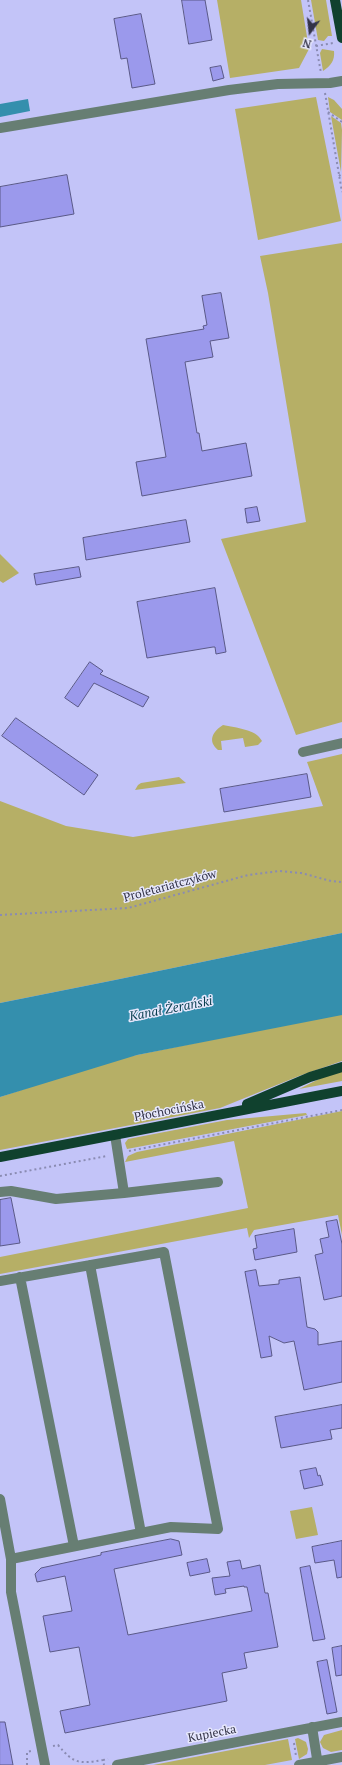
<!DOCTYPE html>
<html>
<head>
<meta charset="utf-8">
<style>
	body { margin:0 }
	#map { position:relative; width:342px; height:1765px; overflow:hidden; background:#c3c4f8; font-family:"PT Serif",serif }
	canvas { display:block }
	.north { position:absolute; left:290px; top:12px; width:40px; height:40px; -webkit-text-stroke:3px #e7e8fd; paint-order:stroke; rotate:195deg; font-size:11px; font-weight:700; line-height:16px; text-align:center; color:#333347 }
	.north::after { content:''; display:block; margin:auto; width:14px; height:18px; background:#333347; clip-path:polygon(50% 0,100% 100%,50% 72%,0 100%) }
</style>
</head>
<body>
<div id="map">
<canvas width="342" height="1765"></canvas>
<div class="north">N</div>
</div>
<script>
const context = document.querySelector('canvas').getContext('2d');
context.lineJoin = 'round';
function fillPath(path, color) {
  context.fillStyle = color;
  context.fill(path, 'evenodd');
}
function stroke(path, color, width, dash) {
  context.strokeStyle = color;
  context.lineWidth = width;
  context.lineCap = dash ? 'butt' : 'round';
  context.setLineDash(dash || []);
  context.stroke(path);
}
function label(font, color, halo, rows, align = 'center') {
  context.font = font + ' "PT Serif",serif';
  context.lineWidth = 3;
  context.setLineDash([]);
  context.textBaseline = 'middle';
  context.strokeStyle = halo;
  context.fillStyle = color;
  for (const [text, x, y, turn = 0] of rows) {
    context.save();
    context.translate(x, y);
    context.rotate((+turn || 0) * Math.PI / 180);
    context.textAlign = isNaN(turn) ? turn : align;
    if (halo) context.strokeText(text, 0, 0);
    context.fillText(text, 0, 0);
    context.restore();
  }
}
fillPath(new Path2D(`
	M217,0H301L309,49L299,68L230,78Z
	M311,0H326L332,36H328L324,41L318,40Z
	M322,49L334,51C335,60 331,66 323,71L320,53Z
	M316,97L341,221L258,240L235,109Z
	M328,97L334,100L342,109V120L330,112Z
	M331,116L341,123L342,130L341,172Z
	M342,243V722L296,735L221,539L306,522L268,293L260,256Z
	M0,554L19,573L3,583L0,581Z
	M223,725C236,728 256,729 262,741L258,745L245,747L243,738L221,741L222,750H218C207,741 213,731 223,725Z
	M342,754V933L115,980L0,1003V801L66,826L133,837L323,806L307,762Z
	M179,777L186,783L135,790L138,785L141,783Z
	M342,1013V1061L299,1076L220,1108L0,1150V1097L88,1068V1065Z
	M342,1071V1081L299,1089L323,1077Z
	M342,1111V1235L338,1215L254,1230L249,1238L247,1228L0,1274V1257L248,1208L234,1141L125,1162L128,1156L137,1152Z
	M306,1113L307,1115L127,1149L125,1143L128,1139L227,1120Z
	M312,1507L318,1535L296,1539L290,1511Z
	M342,1730V1750L331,1752L323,1748L320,1742L324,1735Z
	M298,1738L306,1742L308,1749L307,1754L299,1759L295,1739Z
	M288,1739L292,1760L265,1765H153Z`), '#b6af66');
fillPath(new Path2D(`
	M28,99L30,111L0,117V104Z
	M342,933V1015L137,1055L0,1097V1003L115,980Z`), '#348fad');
const building = new Path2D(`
	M182,0H205L212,40L189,44Z
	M141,14L155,84L132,88L127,58L121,59L114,19Z
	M221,66L224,78L213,81L210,68Z
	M67,175L74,214L0,227V187Z
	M221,293L229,338L210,341L213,357L185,362L197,433H199L202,451L246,443L252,476L142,496L136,462L166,457L146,339L204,329L203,326L207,325L202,296Z
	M257,507L260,521L247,523L245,509Z
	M186,520L190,542L86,560L83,538Z
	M79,567L81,577L36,585L34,574Z
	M215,588L226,652L216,654L215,647H213L147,658L137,602Z
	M90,662L103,671L100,674L149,697L143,707L94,683L78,707L65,698Z
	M16,718L98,775L84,795L2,736Z
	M307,774L311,797L224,812L220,789Z
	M11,1198L20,1243L0,1246V1200Z
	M337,1220L342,1244V1296L324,1300L315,1255L323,1253L320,1239L329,1237L326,1222Z
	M294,1229L297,1252L255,1260L253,1249L257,1248L255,1236Z
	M256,1270L259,1286L279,1284V1280L300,1277L307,1327L315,1329L318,1332V1345L342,1341V1382L304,1390L294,1341L284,1343L269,1336L272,1356L261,1358L245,1272Z
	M342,1405V1428L330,1430L332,1439L281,1448L275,1417Z
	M316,1468L318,1476L320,1475L323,1485L304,1489L300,1471Z
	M171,1539L179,1541L182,1555L114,1569L128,1635L252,1611L247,1587H244V1586L225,1589L226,1593L215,1595L212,1578L230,1576L227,1562L240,1560L242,1569L260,1565L265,1593H268L278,1647L244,1653L247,1668L222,1673L227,1701L65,1733L60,1711L90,1705L79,1647L50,1652L43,1616L72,1611L65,1576L37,1582L35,1574L41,1568L101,1555V1553Z
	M342,1541V1577L337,1578L334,1560L315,1563L312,1547Z
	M207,1559L210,1572L190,1576L187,1563Z
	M310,1566L325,1639L313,1641L300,1568Z
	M342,1646V1675L336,1676L332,1648Z
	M327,1660L337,1712L327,1714L317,1662Z
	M0,1722H5L13,1765H0Z`);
fillPath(building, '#9b99ec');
stroke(building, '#5a5987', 1);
stroke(new Path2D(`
	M308,0L321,73
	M316,46L333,43
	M325,93L342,192
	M328,112L342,122
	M339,176L342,173
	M0,915L128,908L248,875L279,871L301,873L331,881L342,882
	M129,1151L342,1110
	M0,1176L107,1156
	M294,1743L296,1756
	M53,1746L58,1745C74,1764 79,1764 103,1760L104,1765
	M103,1760L108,1759
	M27,1765V1752L31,1751`), '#8a8bb2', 2, [2, 3]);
stroke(new Path2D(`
	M0,128L229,90L278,84L330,83L342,81
	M303,752L342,743
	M115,1135L124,1193L218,1182
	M0,1192L11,1191L56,1199L124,1193
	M90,1265L141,1533
	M20,1277L74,1546
	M0,1281L164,1252L218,1529L171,1527L11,1559L0,1499
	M11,1559V1592L45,1765
	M312,1727L318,1765
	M117,1765L342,1722
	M299,1765L342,1757`), '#677e73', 10);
stroke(new Path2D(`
	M335,0L342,38
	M247,1104L310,1077L342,1067
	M0,1157L342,1091`), '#10412e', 10);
label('12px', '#333347', '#e7e8fd', [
	["Proletariatczyków",170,886,-15],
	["Płochocińska",169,1111,-11],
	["Kupiecka",212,1734,-11]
]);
label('italic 13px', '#083e4f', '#e7e8fd', [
	["Kanał Żerański",171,1009,-11]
]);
</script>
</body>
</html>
